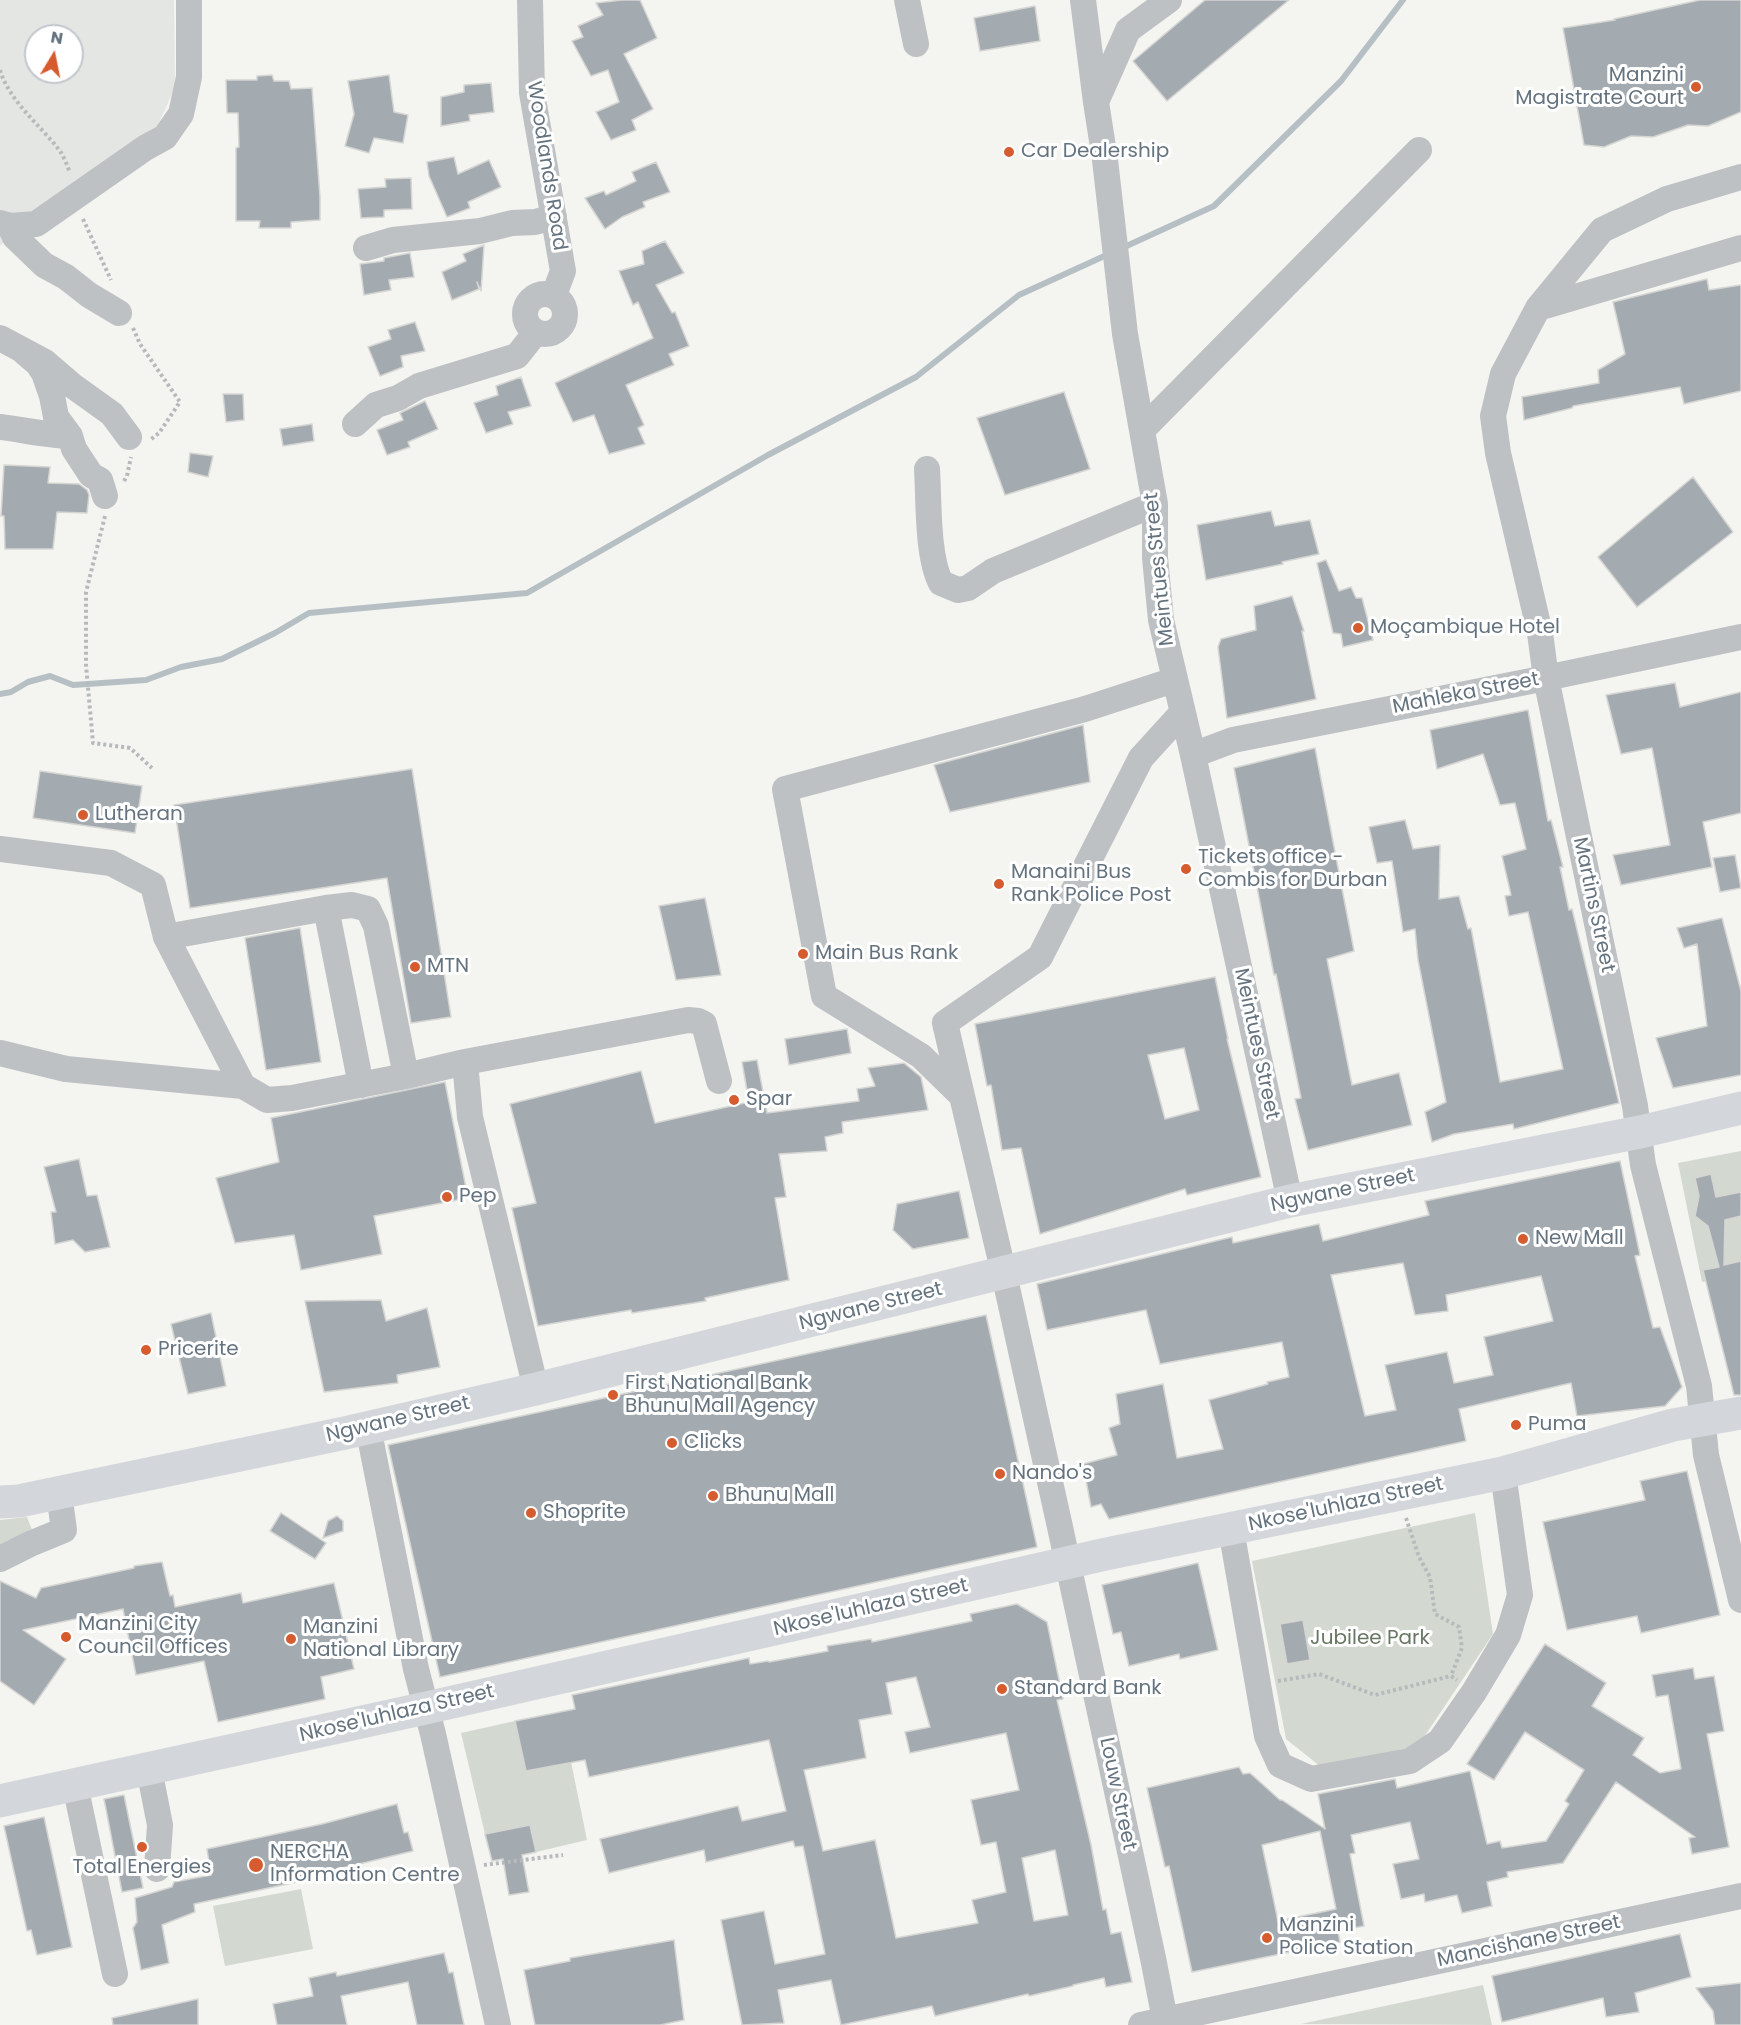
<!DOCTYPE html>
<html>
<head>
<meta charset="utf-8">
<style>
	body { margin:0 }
	#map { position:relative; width:1741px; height:2025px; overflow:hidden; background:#f4f4f0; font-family:Poppins,sans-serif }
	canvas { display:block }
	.north { position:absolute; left:24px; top:24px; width:60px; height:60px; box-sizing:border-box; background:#fff; border:2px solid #c1c7cc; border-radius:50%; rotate:10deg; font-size:16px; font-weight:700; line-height:24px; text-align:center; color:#65737f }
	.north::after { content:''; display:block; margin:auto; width:21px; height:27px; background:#d65c2f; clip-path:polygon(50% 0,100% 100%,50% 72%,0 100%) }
</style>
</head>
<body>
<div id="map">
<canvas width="1741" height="2025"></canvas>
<div class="north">N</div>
</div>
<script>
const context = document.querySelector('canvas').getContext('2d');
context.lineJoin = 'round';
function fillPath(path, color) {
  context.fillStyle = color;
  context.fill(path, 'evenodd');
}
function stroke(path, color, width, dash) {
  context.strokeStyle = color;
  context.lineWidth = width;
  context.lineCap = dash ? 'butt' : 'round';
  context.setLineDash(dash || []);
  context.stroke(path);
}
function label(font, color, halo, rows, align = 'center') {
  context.font = font + ' Poppins,sans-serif';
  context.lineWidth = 6;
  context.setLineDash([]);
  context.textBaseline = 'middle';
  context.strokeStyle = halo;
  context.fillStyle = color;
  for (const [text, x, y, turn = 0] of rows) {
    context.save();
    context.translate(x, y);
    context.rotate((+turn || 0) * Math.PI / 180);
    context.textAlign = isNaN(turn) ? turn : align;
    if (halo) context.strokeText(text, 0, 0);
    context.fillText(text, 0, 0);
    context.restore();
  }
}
fillPath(new Path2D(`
	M0,0H174L175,87L158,125L21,222L0,246ZM36,36H72V72H36Z`), '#e4e6e4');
fillPath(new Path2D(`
	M1741,1151V1273L1702,1282L1678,1163Z
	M1475,1513L1493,1634L1418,1746L1321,1767L1286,1739L1252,1561Z
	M27,1517L34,1535L0,1551V1520Z
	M515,1721L526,1771L571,1762L587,1840L536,1852L530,1825L485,1834L461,1733Z
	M301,1889L313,1949L225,1966L213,1906Z
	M1483,1985L1492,2025L1301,2024Z`), '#d3d9d0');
stroke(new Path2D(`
	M1120,249L1214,206L1341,81L1403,0
	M0,694L11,692L28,682L50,676L73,685L146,680L181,667L222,659L275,633L309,613L527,593L768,455L916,377L1019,295L1111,253`), '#b6c0c4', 6);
const building = new Path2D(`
	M622,0H640L657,38L624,54L653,109L632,120L636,130L611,140L596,112L619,102L608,70L591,76L572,41L583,37L578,26L603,15L596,3Z
	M1205,0H1289L1167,101L1133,61Z
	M1700,0H1741V112L1708,126L1688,125L1653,137L1631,136L1604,147L1584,145L1563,28L1615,20L1614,19Z
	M1035,6L1040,41L980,51L974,18Z
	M272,75L274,81H289L291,89L312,88L320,197V220L291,222V228H259L260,221H236V148L239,147L238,113H227L226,80H257V76Z
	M389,75L394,112L408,115L403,143L374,138L369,153L345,146L354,114L348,81Z
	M491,83L494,112L469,115L470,121L441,126V97L464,92V85Z
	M454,157L458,174L489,160L501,187L468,202L470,208L447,217L429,176L427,162Z
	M656,162L670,192L643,202L645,207L622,217L605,229L585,198L604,191L606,195L636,181L632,172Z
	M411,178L412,209L384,210V217L361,218L358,189L386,187L385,179Z
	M665,241L684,273L656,285L672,313L675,312L689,346L669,354L674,365L626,385L644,425L638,428L645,444L609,454L594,415L573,422L555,383L653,338L638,302L633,305L619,271L644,264L642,251Z
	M484,245L481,291L477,282L479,289L452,300L442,272L466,261L463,254Z
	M410,253L414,277L389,280L391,290L364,295L360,264L384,261V258Z
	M1707,279L1709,290L1741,285V391L1684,404L1680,387L1573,406L1572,408L1524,420L1522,397L1599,383L1598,370L1625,354L1613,302Z
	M415,322L425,351L401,356L403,367L380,376L368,347L391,339L388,330Z
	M521,377L531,406L508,412L513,424L486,433L474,403L498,395L496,386Z
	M1064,392L1090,469L1005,495L977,418Z
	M223,394H243L244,420L226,422Z
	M425,401L438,429L408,442L410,447L387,455L377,430L403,420L400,413Z
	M312,424L314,441L283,446L280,429Z
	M190,453L213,456L208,477L188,472Z
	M4,465L50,467L48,483L79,484L87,490L89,495L87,513L57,512L53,549H5L4,516H1Z
	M1693,477L1733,532L1637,607L1598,557Z
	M1271,511L1275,526L1310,520L1319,554L1282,562L1283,564L1206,580L1197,525Z
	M1326,560L1339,591L1351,587L1356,598H1362L1373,640L1343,647L1341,634L1333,633L1317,563Z
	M1292,596L1304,631H1302L1316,699L1227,718L1218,647L1221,639L1256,630L1254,606Z
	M1675,683L1680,707L1741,692V813L1703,822L1712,867L1621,885L1613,855L1670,845L1652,748L1621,754L1606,695Z
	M1528,710L1548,821L1551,820L1563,867H1560L1569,910L1572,909L1619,1103L1514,1129L1513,1124L1454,1134L1432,1142L1425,1112L1446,1102L1418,960L1415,929L1403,932L1392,861L1377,863L1369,827L1405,820L1413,849L1440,845L1439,899L1459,896L1468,929L1471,928L1500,1082L1563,1069L1528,912L1509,916L1505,896L1511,895L1502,856L1526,849L1515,803L1500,805L1483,754L1437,769L1430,730Z
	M1083,725L1090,782L950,812L934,765Z
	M1315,748L1354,951L1327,959L1352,1085L1399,1073L1412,1125L1308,1150L1295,1099L1301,1098L1276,974L1274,975L1234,768Z
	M412,769L451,1017L411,1023L387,878L190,908L174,805Z
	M40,771L142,786L135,833L33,818Z
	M1735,855L1741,888L1720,892L1713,858Z
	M705,898L721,975L676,980L659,906Z
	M1722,918L1741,991V1075L1673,1088L1656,1038L1707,1026L1697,944L1684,948L1677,928Z
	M300,928L321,1062L266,1070L245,938Z
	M1215,977L1228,1039H1227L1261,1177L1187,1195L1185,1189L1040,1234L1021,1148L1002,1150L991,1085L987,1086L975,1024ZM1184,1048L1199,1110L1165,1119L1148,1055Z
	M847,1029L851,1053L789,1065L785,1039Z
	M757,1060L767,1113L859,1101L857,1089L875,1086L868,1068L904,1063L921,1077L928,1110L842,1122L843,1133L825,1137L827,1151L779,1154L786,1197L775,1198L789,1280L705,1298L706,1301L632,1313L631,1310L538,1326L512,1208L536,1203L510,1104L641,1071L655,1123L749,1102L742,1062Z
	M445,1082L468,1198L374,1216L382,1254L301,1270L294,1235L235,1243L216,1178L279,1162L271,1118Z
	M79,1159L87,1196L97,1195L110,1247L85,1252L73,1240L55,1244L51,1212H56L44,1167Z
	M1620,1161L1640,1255L1635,1256L1653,1328L1660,1327L1682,1387L1665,1406L1577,1416L1571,1383L1459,1409L1466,1441L1109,1519L1101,1504L1091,1507L1083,1464L1117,1455L1109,1428L1120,1424L1116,1394L1163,1384L1177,1458L1223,1449L1209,1400L1268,1384L1267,1382L1289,1377L1282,1342L1160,1364L1146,1310L1047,1330L1037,1284L1232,1237L1233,1243L1319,1224L1323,1241L1429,1215L1425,1201ZM1403,1263L1415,1315L1448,1311L1446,1295L1541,1276L1553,1321L1484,1337L1493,1375L1454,1383L1447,1352L1385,1365L1396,1410L1365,1416L1331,1275Z
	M1711,1174L1716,1197L1741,1192V1216L1725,1220L1724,1265L1741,1261V1395H1734L1703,1270L1719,1267L1708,1226L1695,1216L1699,1196L1695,1178Z
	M959,1191L969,1238L913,1249L893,1230L897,1204Z
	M381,1300L386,1321L427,1308L440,1367L397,1375L398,1383L324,1392L305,1301Z
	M211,1313L226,1386L188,1394L171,1324Z
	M986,1315L1037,1547L440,1677L388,1445Z
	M1687,1471L1720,1615L1641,1633L1637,1616L1567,1630L1543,1522L1645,1500L1640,1481Z
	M281,1513L326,1543L315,1559L270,1531Z
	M337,1516L343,1521V1531L323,1538L328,1521Z
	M162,1562L170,1596L173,1595L175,1607L241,1593L243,1603L334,1583L354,1669L321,1677L325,1699L218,1722L204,1661L136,1675L123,1609L23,1630L66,1659L34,1705L0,1681V1581L36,1598L41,1588L134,1568V1566Z
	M1198,1563L1218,1650L1180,1659L1179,1654L1129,1666L1121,1632L1113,1634L1102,1585Z
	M1017,1604L1047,1622L1063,1699L1057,1700L1091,1845L1103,1910L1106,1909L1111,1934L1121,1932L1132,1982L1106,1987L1104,1978L1073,1985V1986L1029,1996L1028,1994L935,2016L932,2006L841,2025L831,1980L778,1990L784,2023L742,2025L721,1920L764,1911L775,1964L825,1954L803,1846L795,1847L793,1841L706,1862L704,1850L609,1873L600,1839L738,1806L742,1821L786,1811L769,1740L589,1777L585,1760L526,1771L515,1721L575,1709L572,1695L749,1658L750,1664L768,1661L769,1662L828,1651L827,1646L871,1639L872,1642L972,1621L970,1614ZM916,1677L930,1727L905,1732L910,1753L1006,1733L1019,1790L971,1800L981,1845L996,1842L1006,1892L972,1900L978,1923L896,1938L875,1840L823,1851L804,1770L866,1758L859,1720L892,1714L886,1683ZM1055,1850L1068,1915L1034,1921L1022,1858Z
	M1303,1620L1310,1660L1287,1664L1280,1624Z
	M1545,1644L1606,1683L1592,1706L1644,1738L1633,1755L1660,1773L1681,1769L1668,1695L1656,1697L1652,1675L1693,1668L1695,1679L1714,1676L1724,1731L1707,1734L1729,1847L1692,1854L1689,1838L1695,1837L1616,1782L1563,1863L1507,1872L1508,1877L1487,1882L1492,1906L1462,1913L1457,1895L1425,1902L1424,1894L1401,1899L1393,1864L1419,1859L1410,1822L1351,1835L1355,1853L1350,1854L1364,1926L1338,1931L1340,1942L1192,1972L1169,1866L1165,1867L1147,1788L1239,1767L1243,1774L1250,1773L1280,1800H1282L1325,1829L1318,1794L1395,1779L1397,1788L1470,1771L1487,1844L1500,1841L1502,1848L1546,1841L1569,1804L1565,1801L1584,1770L1525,1732L1494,1780L1467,1764ZM1320,1831L1336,1909L1278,1921L1262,1845Z
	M124,1795L143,1888L122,1892L104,1799Z
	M397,1804L404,1833L408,1832L413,1851L305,1877L306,1880L194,1904L195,1912L162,1925L169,1963L141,1970L133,1928L137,1922L135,1898L172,1887L174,1882L211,1875L207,1849L322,1824Z
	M44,1817L72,1947L37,1955L31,1930L27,1931L4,1826Z
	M530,1825L536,1852L522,1855L529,1892L509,1895L503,1859L492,1861L485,1834Z
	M1680,1934L1691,1977L1635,1993L1639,2012L1606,2017L1603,1998L1502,2022L1492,1976Z
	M674,1940L684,2020L660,2025H535L524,1970L570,1961V1958Z
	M444,1953L449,1973L453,1972L464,2025H417L408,1982L341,1996L347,2025H277L273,2004L313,1996L309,1978L336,1972L337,1976Z
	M1741,1983V2025H1715L1713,2011L1696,1988Z
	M198,1999V2025H113L112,2018Z`);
fillPath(building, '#a4abb0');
stroke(building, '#d5d5d3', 1.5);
stroke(new Path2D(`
	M0,70C9,101 41,126 60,151C64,157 67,165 70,173
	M83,219L111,280
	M133,328L140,344L180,402L159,433L150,440
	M124,481L127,476L131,457
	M105,516L86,592V665L93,743L130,748L152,768
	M1406,1518L1419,1557L1430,1577L1435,1614L1459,1627L1462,1648L1451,1676L1457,1680
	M1278,1681L1319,1674L1375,1695L1451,1676
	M484,1865L563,1855`), '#b7babc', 4, [3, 3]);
stroke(new Path2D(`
	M530,0L532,93L563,271L554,295
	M907,0L916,44
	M1083,0L1096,102L1105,160L1125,334L1155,504V558L1161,620L1193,755L1290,1201
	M1096,102L1128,30L1169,0
	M1741,177L1667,199L1602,230L1538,308L1503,374L1493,416L1498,453L1540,633L1546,678L1635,1106L1643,1165L1699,1386L1706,1455L1741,1600
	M0,223L10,226L36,224L145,148L165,137L181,114L189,77V0
	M10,226L15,237L44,265L66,277L89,295L119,313
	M366,248L393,240L480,231L512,223L535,222L554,217
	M525 314a20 20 0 1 1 40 0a20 20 0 1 1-40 0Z
	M1538,308L1741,248
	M0,338L45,362L73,386L112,414L129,437
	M24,352L38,364L44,373L52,396L56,417L70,436L74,449L91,475L100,480L105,496
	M355,424L376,405L398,398L419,386L517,356L536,332
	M0,427C24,430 46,435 70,436
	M1142,430L1419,150
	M927,469C929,500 927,557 941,583L958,590L968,588L993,571L1155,504
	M1193,755L1233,740L1546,678L1741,637
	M0,849L111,863L153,885L166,937L243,1086L267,1100L292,1098L406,1076L465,1062L470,1117L536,1389
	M326,908L361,1085
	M166,937L326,908L352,905L368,909L376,926L406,1076
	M0,1053L66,1069L243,1086
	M465,1062L688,1020L698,1021L704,1024L719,1081
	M962,1096L945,1023L1040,957L1141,758L1182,713
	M368,1427L416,1669L433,1734L498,2025
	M1231,1529L1267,1736L1280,1765L1311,1779L1410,1761L1440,1741L1474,1692L1508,1635L1520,1595L1503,1473
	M0,1559L30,1544L64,1530L59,1493
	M149,1769L160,1825L157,1869
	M75,1785L115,1974
	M1141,2025L1741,1896
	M1166,2025L1153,1958L1060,1527L1004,1274L962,1096L921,1056L824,996L785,789L1085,709L1174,680`), '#bdc1c4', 26);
stroke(new Path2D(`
	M0,1502L19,1501L345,1433L536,1389L1290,1201L1640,1132L1741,1108
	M0,1801L426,1708L1106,1554L1503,1473L1673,1425L1741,1413`), '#d3d7db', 33);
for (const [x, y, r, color] of [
	[1696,87,6,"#d65c2f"],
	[1009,152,6,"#d65c2f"],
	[1358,628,6,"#d65c2f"],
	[83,815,6,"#d65c2f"],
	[1186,869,6,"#d65c2f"],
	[999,884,6,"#d65c2f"],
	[803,954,6,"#d65c2f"],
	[415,967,6,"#d65c2f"],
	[734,1100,6,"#d65c2f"],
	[447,1197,6,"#d65c2f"],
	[1523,1239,6,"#d65c2f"],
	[146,1350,6,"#d65c2f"],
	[613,1395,6,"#d65c2f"],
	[1516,1425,6,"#d65c2f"],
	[672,1443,6,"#d65c2f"],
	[1000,1474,6,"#d65c2f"],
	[713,1496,6,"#d65c2f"],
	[531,1513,6,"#d65c2f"],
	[66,1637,6,"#d65c2f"],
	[291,1639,6,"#d65c2f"],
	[1002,1689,6,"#d65c2f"],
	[142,1847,6,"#d65c2f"],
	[256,1865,8,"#d65c2f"],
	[1267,1938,6,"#d65c2f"]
]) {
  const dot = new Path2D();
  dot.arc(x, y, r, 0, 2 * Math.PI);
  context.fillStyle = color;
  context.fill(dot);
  stroke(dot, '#fff', 2);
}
label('20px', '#65737f', '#fff', [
	["Manzini",1684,76,"right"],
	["Magistrate Court",1684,99,"right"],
	["Car Dealership",1021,152],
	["Moçambique Hotel",1370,628],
	["Lutheran",95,815],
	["Tickets office -",1198,858],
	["Combis for Durban",1198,881],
	["Manaini Bus",1011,873],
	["Rank Police Post",1011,896],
	["Main Bus Rank",815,954],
	["MTN",427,967],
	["Spar",746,1100],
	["Pep",459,1197],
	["New Mall",1535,1239],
	["Pricerite",158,1350],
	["First National Bank",625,1384],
	["Bhunu Mall Agency",625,1407],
	["Puma",1528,1425],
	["Clicks",684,1443],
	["Nando's",1012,1474],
	["Bhunu Mall",725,1496],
	["Shoprite",543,1513],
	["Manzini City",78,1625],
	["Council Offices",78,1648],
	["Manzini",303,1628],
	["National Library",303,1651],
	["Standard Bank",1014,1689],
	["NERCHA",270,1853],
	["Information Centre",270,1876],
	["Total Energies",142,1868,"center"],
	["Manzini",1279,1926],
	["Police Station",1279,1949]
], 'left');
label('20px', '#65737f', '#fff', [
	["Woodlands Road",546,166,81],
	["Meintues Street",1160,569,-96],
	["Mahleka Street",1466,694,-11],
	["Martins Street",1593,905,78],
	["Meintues Street",1256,1044,78],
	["Ngwane Street",1343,1191,-12],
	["Ngwane Street",871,1307,-14],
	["Ngwane Street",398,1420,-13],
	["Nkose'luhlaza Street",1346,1505,-12],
	["Nkose'luhlaza Street",871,1608,-13],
	["Nkose'luhlaza Street",397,1714,-13],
	["Louw Street",1117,1794,78],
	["Mancishane Street",1529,1942,-12]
]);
label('20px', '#677763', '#fff', [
	["Jubilee Park",1370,1639]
]);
</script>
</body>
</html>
